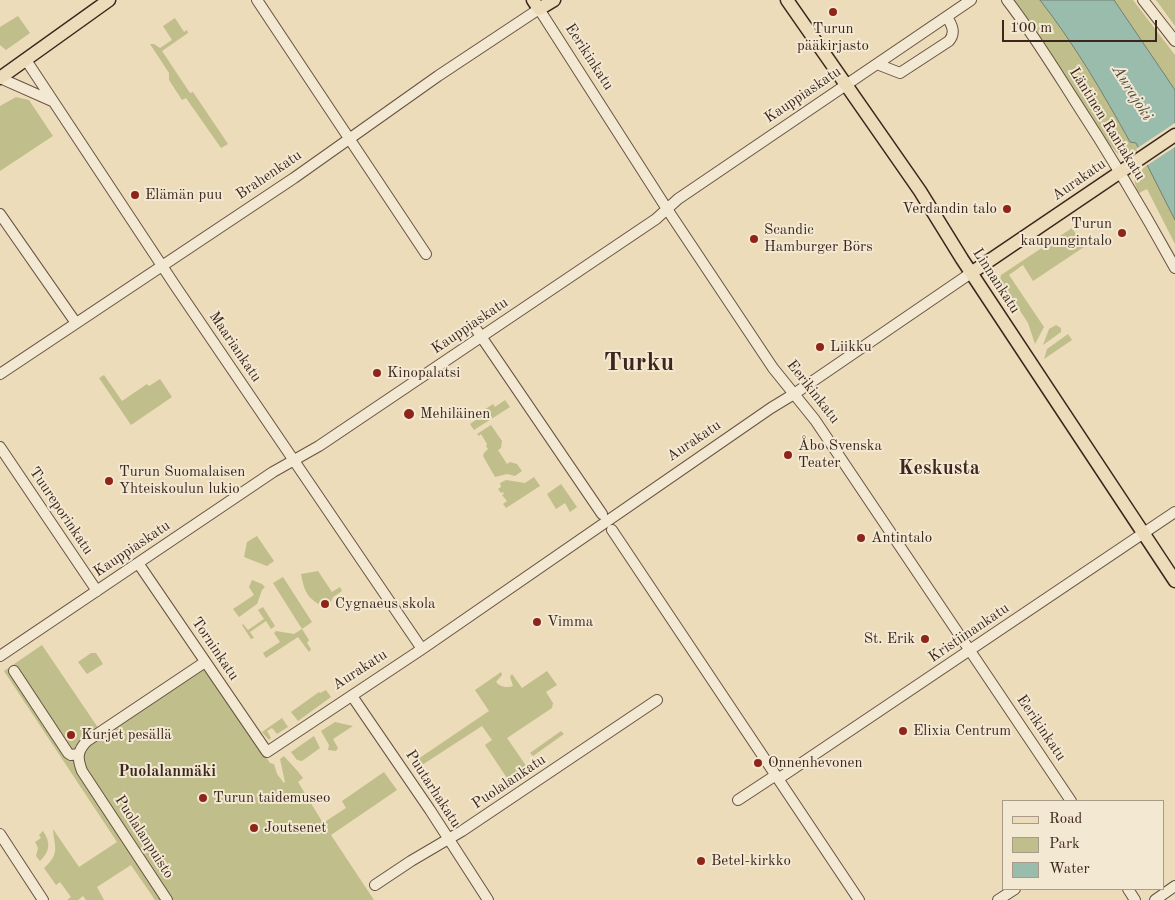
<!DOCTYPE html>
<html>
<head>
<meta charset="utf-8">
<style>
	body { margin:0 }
	#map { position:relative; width:1175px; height:900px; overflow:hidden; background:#ecdcba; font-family:"Old Standard TT",serif }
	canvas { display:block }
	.legend { position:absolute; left:1002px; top:800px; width:162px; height:90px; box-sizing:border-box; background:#f3e8d2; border:1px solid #a99a89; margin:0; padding:6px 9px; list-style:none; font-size:15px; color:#3b251c }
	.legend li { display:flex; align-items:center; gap:10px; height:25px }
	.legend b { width:25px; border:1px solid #a99a89 }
	.scale { position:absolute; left:1002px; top:20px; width:155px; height:22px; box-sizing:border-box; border:2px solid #3b251c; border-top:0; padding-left:6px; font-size:15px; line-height:18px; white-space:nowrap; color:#3b251c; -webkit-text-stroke:4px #f3e8d2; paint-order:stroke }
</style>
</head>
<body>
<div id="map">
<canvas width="1175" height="900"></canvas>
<ul class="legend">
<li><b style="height:6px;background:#ecdcba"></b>Road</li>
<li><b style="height:14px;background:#c0be8a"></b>Park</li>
<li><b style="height:14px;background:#99bcad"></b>Water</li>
</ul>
<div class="scale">100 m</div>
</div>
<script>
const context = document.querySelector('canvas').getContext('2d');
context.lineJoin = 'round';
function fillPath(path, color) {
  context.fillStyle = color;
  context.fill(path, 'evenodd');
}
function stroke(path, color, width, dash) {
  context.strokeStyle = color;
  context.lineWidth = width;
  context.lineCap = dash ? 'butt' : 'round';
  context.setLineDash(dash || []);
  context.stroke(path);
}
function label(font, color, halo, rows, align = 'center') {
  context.font = font + ' "Old Standard TT",serif';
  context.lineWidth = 4;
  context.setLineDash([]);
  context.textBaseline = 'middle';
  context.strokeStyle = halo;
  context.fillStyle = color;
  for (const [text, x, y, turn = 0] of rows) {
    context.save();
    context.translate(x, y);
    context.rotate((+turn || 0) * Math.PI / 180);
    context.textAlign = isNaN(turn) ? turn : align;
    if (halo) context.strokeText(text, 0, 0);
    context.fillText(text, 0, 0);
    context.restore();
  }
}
fillPath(new Path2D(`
	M1012,0H1133L1175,55V244L1147,189L1139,193C1131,178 1135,176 1146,166L1135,150C1124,156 1120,159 1112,147L1110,148Z
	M1156,0H1175V26Z
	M18,16L30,33L6,50L0,45V27Z
	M175,18L184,32L187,30L188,33L162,51L190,93L193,92L228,144L221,148L186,98L182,100L169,80V73L150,44H154L160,48L172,40L163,26Z
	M16,97L29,100L53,136L0,171V106Z
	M1072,228L1084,247L1033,281L1023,265L1009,275L1044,327L1035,344L1028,323L1000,280L1001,275Z
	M1056,325L1061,328V332L1043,345L1049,329Z
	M1068,334L1072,340L1044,359L1047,349Z
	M104,375L122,401L147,384L149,386L160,379L172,397L131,425L99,378Z
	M505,400L510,407L474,430L470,424L483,415L481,412L493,404L495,407Z
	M491,425L502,441L501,448L498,450L507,464L510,462L517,464L522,471L515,476L507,474L495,477L483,456L484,453L488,449L486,446L487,444L481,434L479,436L477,434Z
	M534,477L540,486L506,508L503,504L507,501L502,495L504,494L503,492L501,493L498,489L501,487L500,483L506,480L525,483Z
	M561,484L577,507L570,512L565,503L556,509L547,494Z
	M257,536L274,561L267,566L244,557L247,542Z
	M318,571L332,592L340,587L342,591L333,597L328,609C309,599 305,596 301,574Z
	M283,577L312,622L302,629L309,640L307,643L311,649L309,652L298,637L266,658L263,653L280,642L274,633L276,631L294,634L302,629L273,583Z
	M252,580L262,584L265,587L262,590L257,604L239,617L233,609L254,595L249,587Z
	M263,607L275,626L271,629L266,621L250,632L254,638L251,639L242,625L243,624L248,630L264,619L258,610Z
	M42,645L103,735L200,670H205L210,673L270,763L274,764L277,774L284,783L285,782L280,759L284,756C291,764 297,770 303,778L298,782L323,823L346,808L342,801L384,772L397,790L331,835L374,900H155L131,865L97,887L104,900H86L83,896L78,900H67L71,897L60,882L56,885L44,868C61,853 54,847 53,829L79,867L117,842L4,671Z
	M91,653H96L103,664L87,674L78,662Z
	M547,671L557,685L546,692L553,703L552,708L507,738L529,770L513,781L510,776L507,778L485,745L492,740L482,726L422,765L418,759L489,711L475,690L501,672L502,675L496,682C500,687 507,688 513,686L510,677L512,674L522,688Z
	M326,690L331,697L298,721L291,712L319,692L320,693Z
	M282,718L288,727L277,734L272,728L267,731L271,738L269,740L262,732Z
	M335,722L353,726L333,739L338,748L336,751L328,750L329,745L321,731Z
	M561,731L564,734L533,756L530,753Z
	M314,736L320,748L302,761L297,760L291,752Z
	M43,831C51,843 50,851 40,861L36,856L38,848L35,842L41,838L39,835Z`), '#c0be8a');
const water = new Path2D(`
	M1040,0H1114L1175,90V220L1136,143L1130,142C1103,93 1075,45 1040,0Z`);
fillPath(water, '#99bcad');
stroke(water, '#738073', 1);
fillPath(new Path2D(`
	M1175,123V147L1146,166L1136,149Z`), '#ecdcba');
const minor = new Path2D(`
	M257,0L426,254
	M1007,0C1031,31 1052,65 1073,98C1109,153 1143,210 1175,268
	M1143,0L1175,41
	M26,60L176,287L422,649
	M877,64L900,73L949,41C956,33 952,25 947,17
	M0,78L52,101
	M0,214L76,323
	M476,329L602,514
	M0,374L294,178L438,76L539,9L667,209L773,368L815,420L1071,801
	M0,447L97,591
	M612,530L859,900
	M138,563L267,752L422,649L771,408L794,394L971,273
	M0,656L273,472L319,446L656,219L678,199L971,0
	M14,671L68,753L71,755L78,754
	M352,696L430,810L488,900
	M778,779L1175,512
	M738,800L776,775
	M0,834L43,900
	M375,885L411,861L462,831L657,700
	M1128,889L1135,900
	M167,900L82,771C77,758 77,751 87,741L205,662
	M998,900L1015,889
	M1155,900L1175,886`);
const major = new Path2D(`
	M533,0L539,9L554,0
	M787,0L920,191L962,259L1175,581
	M0,78L109,0
	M971,273L1175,135`);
stroke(minor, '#675344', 12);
stroke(major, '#3b251c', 15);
stroke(minor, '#f3e8d2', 10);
stroke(major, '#ecdcba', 12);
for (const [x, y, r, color] of [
	[833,12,5,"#8f2418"],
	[135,195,5,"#8f2418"],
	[1007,209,5,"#8f2418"],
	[1122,233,5,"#8f2418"],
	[754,239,5,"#8f2418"],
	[820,347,5,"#8f2418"],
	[377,373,5,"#8f2418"],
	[409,414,6,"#8f2418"],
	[788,455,5,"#8f2418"],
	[109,481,5,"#8f2418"],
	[861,538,5,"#8f2418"],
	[325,604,5,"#8f2418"],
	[537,622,5,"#8f2418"],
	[925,639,5,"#8f2418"],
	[903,731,5,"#8f2418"],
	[71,735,5,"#8f2418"],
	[758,763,5,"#8f2418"],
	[203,798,5,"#8f2418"],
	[254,828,5,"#8f2418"],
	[701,861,5,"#8f2418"]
]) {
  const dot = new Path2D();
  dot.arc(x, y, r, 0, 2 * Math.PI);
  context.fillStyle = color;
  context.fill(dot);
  stroke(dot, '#f3e8d2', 2);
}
label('15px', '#3b251c', '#f3e8d2', [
	["Turun",833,29,"center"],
	["pääkirjasto",833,46,"center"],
	["Elämän puu",145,195],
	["Verdandin talo",997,209,"right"],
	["Turun",1112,224,"right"],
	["kaupungintalo",1112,241,"right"],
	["Scandic",764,230],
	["Hamburger Börs",764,247],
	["Liikku",830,347],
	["Kinopalatsi",387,373],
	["Mehiläinen",420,414],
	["Åbo Svenska",798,446],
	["Teater",798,463],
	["Turun Suomalaisen",119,472],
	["Yhteiskoulun lukio",119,489],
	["Antintalo",871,538],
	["Cygnaeus skola",335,604],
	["Vimma",547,622],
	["St. Erik",915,639,"right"],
	["Elixia Centrum",913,731],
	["Kurjet pesällä",81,735],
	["Onnenhevonen",768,763],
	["Turun taidemuseo",213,798],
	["Joutsenet",264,828],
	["Betel-kirkko",711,861]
], 'left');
label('15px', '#3b251c', '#f3e8d2', [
	["Eerikinkatu",589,57,57],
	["Kauppiaskatu",803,95,-34],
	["Läntinen Rantakatu",1107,124,58],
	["Brahenkatu",269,175,-34],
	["Aurakatu",1079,180,-35],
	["Linnankatu",996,281,57],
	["Kauppiaskatu",470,326,-34],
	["Maariankatu",235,347,56],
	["Eerikinkatu",813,392,52],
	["Aurakatu",694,441,-34],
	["Tuureporinkatu",61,511,56],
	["Kauppiaskatu",132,549,-34],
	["Kristiinankatu",969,633,-34],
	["Torninkatu",215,649,56],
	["Aurakatu",360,670,-33],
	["Eerikinkatu",1041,728,56],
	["Puolalankatu",509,782,-34],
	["Puutarhakatu",433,789,57],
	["Puolalanpuisto",144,837,57]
]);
label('italic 16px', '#524b40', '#f3e8d2', [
	["Aurajoki",1132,93,58]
]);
label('bold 16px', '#3b251c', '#f3e8d2', [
	["Puolalanmäki",167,772]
]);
label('bold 20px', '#3b251c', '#f3e8d2', [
	["Keskusta",939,469]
]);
label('bold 25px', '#3b251c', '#f3e8d2', [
	["Turku",639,363]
]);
</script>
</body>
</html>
